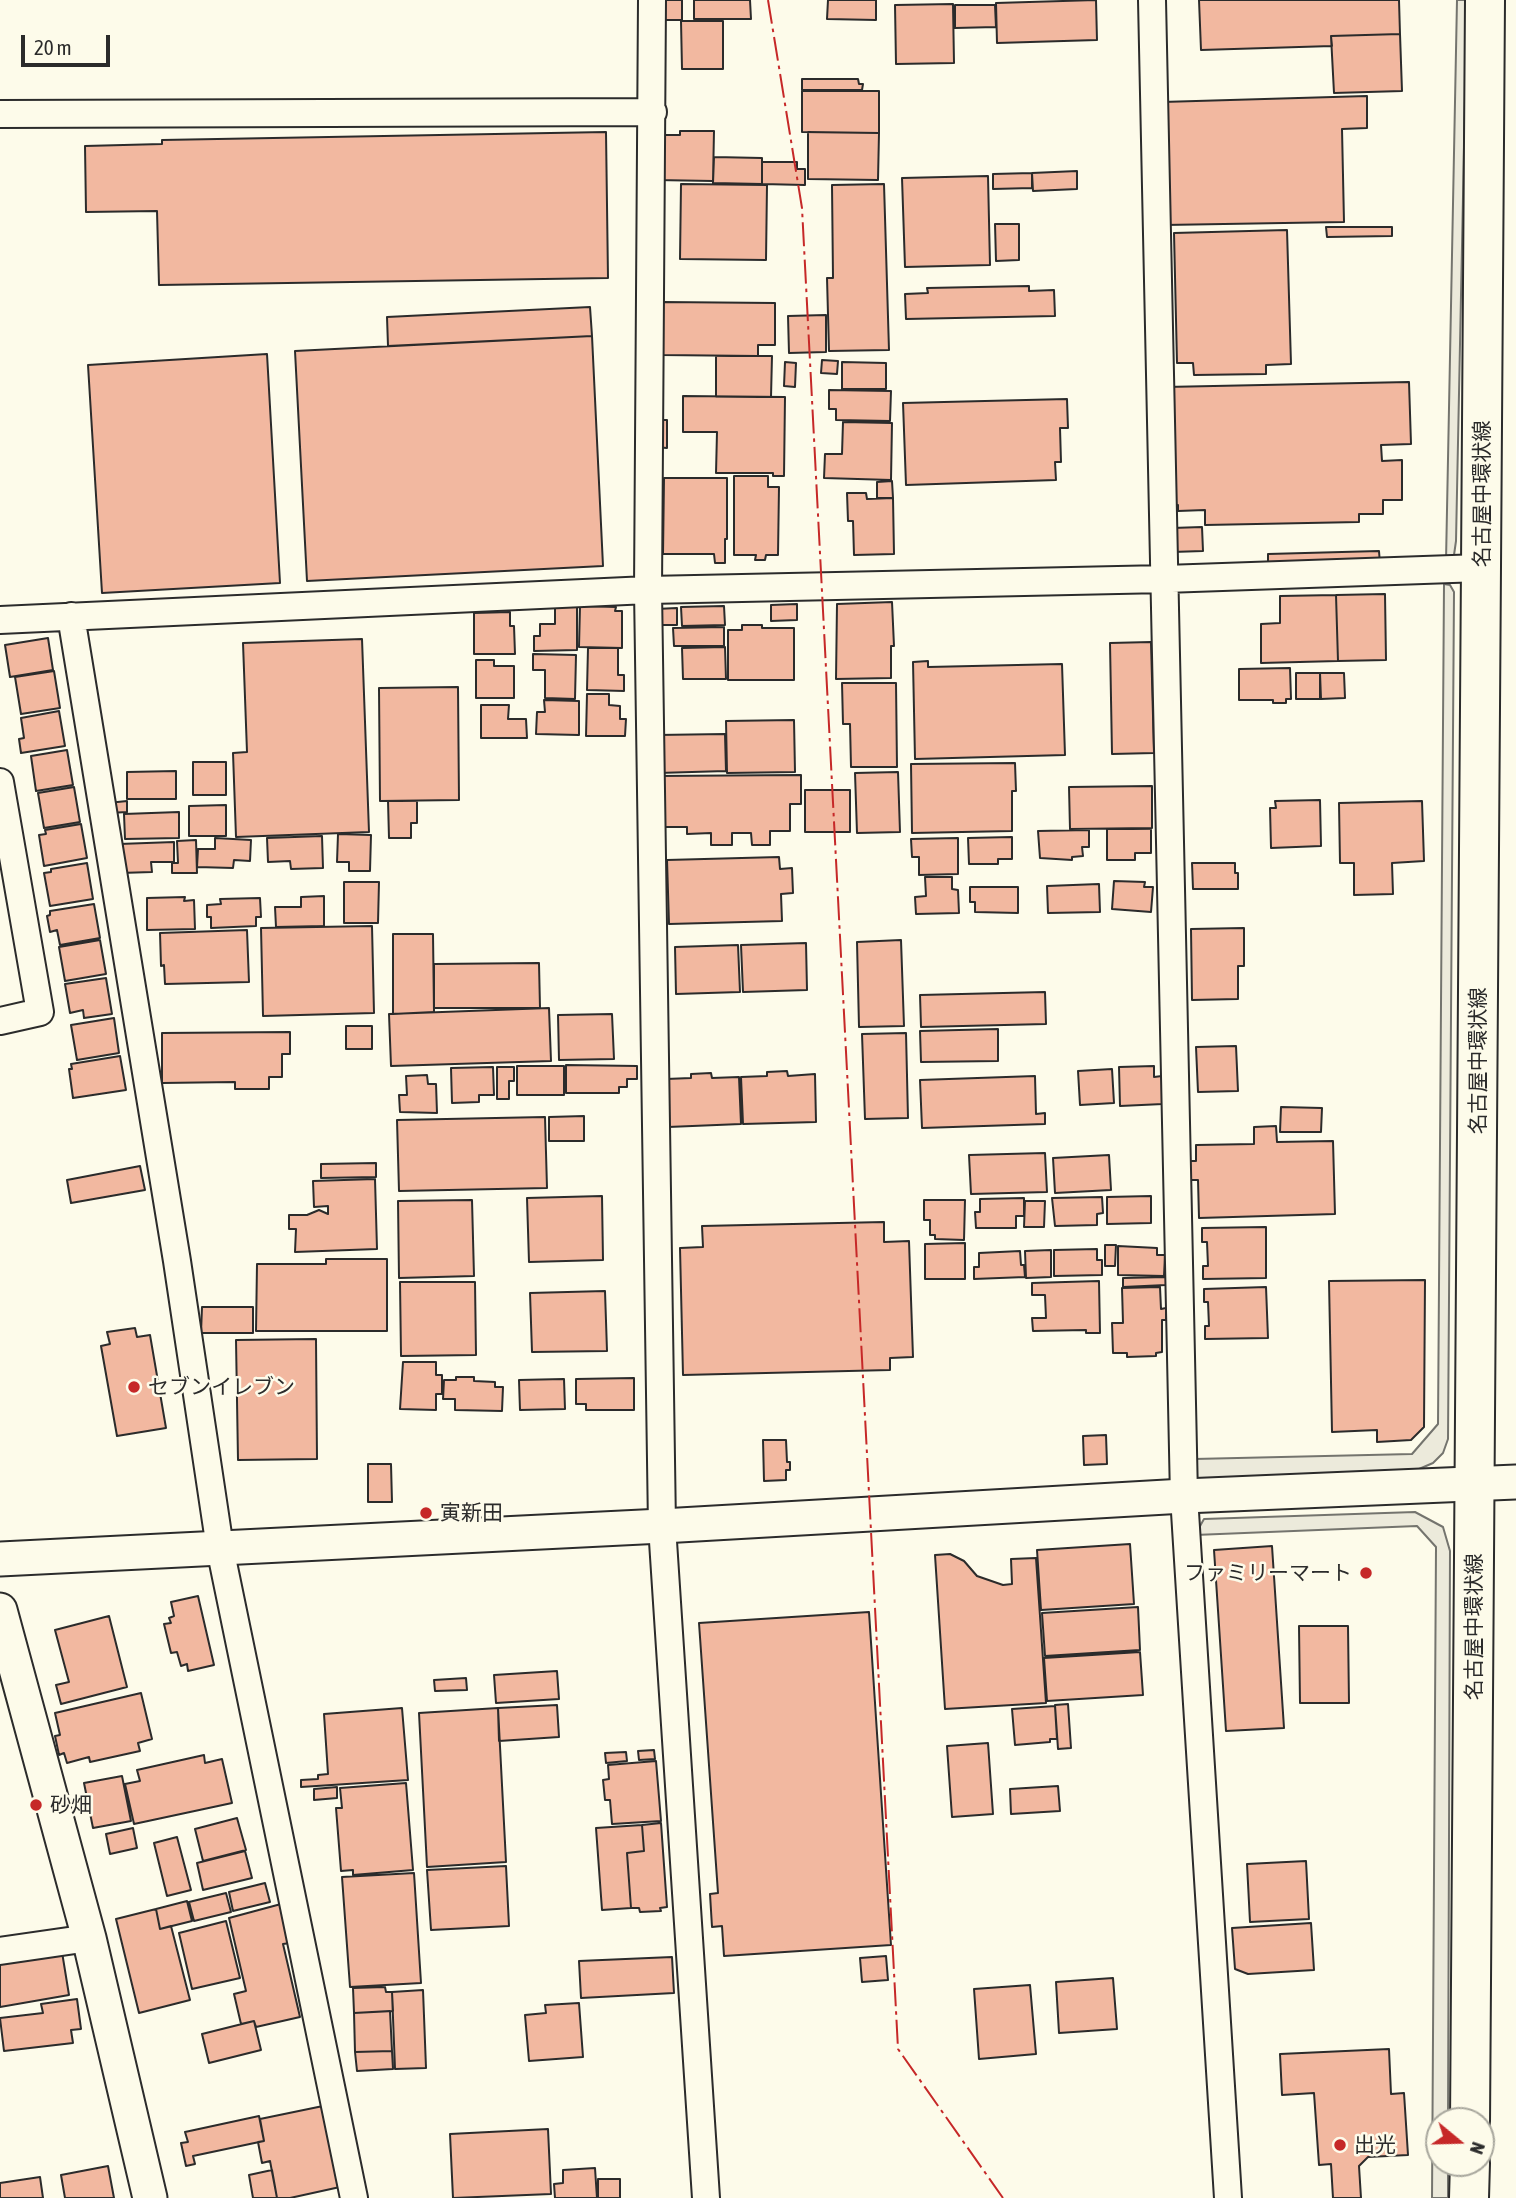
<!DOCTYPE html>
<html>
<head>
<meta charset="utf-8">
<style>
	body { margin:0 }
	#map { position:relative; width:1516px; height:2198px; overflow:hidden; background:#fdfbea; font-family:"Asap Condensed",sans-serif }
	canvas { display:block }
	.north { position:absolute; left:1425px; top:2107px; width:70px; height:70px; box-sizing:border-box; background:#fdfbea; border:2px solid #a9a89e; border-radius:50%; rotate:109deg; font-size:19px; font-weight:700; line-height:28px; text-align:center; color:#2b2b2b }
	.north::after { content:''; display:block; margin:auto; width:24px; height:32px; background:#c62828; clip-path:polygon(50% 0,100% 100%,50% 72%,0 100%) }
	.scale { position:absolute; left:21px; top:35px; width:89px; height:32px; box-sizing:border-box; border:4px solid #2b2b2b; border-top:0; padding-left:9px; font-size:21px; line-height:24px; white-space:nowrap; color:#2b2b2b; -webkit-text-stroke:5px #fdfbea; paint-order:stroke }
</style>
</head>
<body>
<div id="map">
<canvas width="1516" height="2198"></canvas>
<div class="north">N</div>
<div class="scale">20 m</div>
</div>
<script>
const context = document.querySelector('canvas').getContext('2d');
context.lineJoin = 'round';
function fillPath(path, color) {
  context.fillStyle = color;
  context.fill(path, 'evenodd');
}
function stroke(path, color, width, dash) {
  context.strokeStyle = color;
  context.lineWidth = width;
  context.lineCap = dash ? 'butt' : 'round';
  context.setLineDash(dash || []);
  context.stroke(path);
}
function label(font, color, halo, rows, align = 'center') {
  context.font = font + ' "Asap Condensed","Noto Sans JP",sans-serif';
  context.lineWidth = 5;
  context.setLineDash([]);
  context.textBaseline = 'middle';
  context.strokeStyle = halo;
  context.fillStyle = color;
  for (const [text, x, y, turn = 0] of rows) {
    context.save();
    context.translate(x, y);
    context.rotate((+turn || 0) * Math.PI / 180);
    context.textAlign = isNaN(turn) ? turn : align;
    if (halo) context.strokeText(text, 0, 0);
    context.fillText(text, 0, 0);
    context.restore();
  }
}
const parking = new Path2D(`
	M1457,0H1467L1456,541L1454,555L1446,561Z
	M1444,584L1450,585L1454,592L1448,1439L1443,1453L1433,1463L1419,1469L1203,1483L1197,1479L1194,1459L1412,1454L1438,1424Z
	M1415,1512L1443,1527L1450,1551L1448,2121H1439V2163H1448V2198H1432L1436,1547L1417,1526L1195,1535L1204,1519Z`);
fillPath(parking, '#eceadb');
stroke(parking, '#74746e', 2);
const building = new Path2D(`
	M658,0H682V20H658Z
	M694,0H750L751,19H694Z
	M828,0H876V20L827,19Z
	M1096,0L1097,40L997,43L996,3Z
	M1199,0H1399L1400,34L1331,36L1332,46L1201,50Z
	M953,4L954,63L896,64L895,5Z
	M955,5H995L996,27L955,28Z
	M681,21H723V69H682Z
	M1400,34L1402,91L1334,93L1331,36Z
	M802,79H858L859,84H863L862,90H802Z
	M802,91H879V133L802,132Z
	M1367,96V128L1342,129L1344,222L1164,225L1162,102Z
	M680,131H714L713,181L656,180L657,135H680Z
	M606,132L608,278L159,285L157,211L86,212L85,146L162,144V140Z
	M808,132L879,133L878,180L808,179Z
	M714,157L762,158V184L713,183Z
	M762,162H797V169H805V185L762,184Z
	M1077,171V189L1033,191L1032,173Z
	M1032,173V188L993,189V174Z
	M988,176L990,265L905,267L902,178Z
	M681,184L767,185L766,260L680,259Z
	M884,184L889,350L829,351L827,278H833L832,185Z
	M995,224H1019V260L996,261Z
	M1326,227H1392V236L1327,237Z
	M1287,230L1291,364L1266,365V374L1194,375L1193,363H1177L1174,233Z
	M1029,286V291L1054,290L1055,316L906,319L905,294L928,293L927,288Z
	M662,302L775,303V345H758V356L661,355Z
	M590,307L592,336L388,346L387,317Z
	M826,315V352L789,353L788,316Z
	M592,336L603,566L307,581L295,351Z
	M267,354L280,583L102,593L88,365Z
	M716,356H772L771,397H716Z
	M822,360L838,361L837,374L821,373Z
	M785,362L796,363L795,387L784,386Z
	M842,362L886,363V389H842Z
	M1409,382L1411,444L1381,445L1382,461L1402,460V500H1383V514H1359V522L1205,525V510L1178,511V505H1167L1165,387Z
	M829,390L891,391L890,421L836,420V409H829Z
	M683,396L785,397L784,476H773V473H716L717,432H683Z
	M1067,399L1068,428H1060L1061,462H1055L1056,480L906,485L903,403Z
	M654,420H667V448L654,447Z
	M843,422L892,423L891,480L824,478L825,454H842Z
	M734,476H768V487H779L778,555H766L765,560H755L756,555H734Z
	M664,478H727V539H725V563H715L714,554H663Z
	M892,481L893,498H877V482Z
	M847,493H866L867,499L893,498L894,554L854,555L853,521H848Z
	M1202,527L1203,551L1172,552V528Z
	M1379,551L1380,564L1268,566V554Z
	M1385,594L1386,660L1338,661L1336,595Z
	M1336,595L1338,661L1261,663V624L1280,623V596Z
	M892,602L894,646H891V678L836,679L837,604Z
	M797,604V620L771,621V605Z
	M580,606L616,607L615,611H622V648L579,647Z
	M724,606L725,625L682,626L681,607Z
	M555,607H577V650L534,651V636H540V624H555Z
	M677,608V625H656V609Z
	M510,612V626H514L515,654H474V613Z
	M742,625H762V628H794V680H728V630H742Z
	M724,627V646H674L673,628Z
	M48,638L53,670L10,677L5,645Z
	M362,639L369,832L236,837L233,753L247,752L243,643Z
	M1151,642L1154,753L1112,754L1110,643Z
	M725,647L726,679H683L682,648Z
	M588,648H618V675H624V691L587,690Z
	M533,654L576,655L575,699L545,698V670H533Z
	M476,660H494V666H514V698H476Z
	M928,661V667L1062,664L1065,755L915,759L913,662Z
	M1290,668L1291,699H1286V703H1273V700H1239V669Z
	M54,671L60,708L21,714L15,677Z
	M1296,673H1320V699H1296Z
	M1320,673H1344L1345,698L1321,699Z
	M842,683H896L897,767H851L850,724H843Z
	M458,687L459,800L380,801L379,688Z
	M587,694H609V705L620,706V719H626L625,736H586Z
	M544,700L579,701V735L536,734L537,712H545Z
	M481,705H509L508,719H526L527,738H481Z
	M59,711L65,746L21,753L19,739L24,738L21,718Z
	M794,720L795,772L727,773L726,721Z
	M725,734L726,771L658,773L657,735Z
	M67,750L73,785L36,791L31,756Z
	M193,762H226V795H193Z
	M1015,763L1016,791H1012V831L912,833L911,764Z
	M176,771V799H127V772Z
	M898,772L900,832L857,833L855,773Z
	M801,775V804H790V831H770V845H752L751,833H732V845H711V833L687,834V827H660L656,776Z
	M1152,786V828L1070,829L1069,787Z
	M74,787L80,822L44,828L38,793Z
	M805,790H850V832H805Z
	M1320,800L1321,846L1271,848L1270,808H1276L1275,801Z
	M127,801V812L109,813L108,803Z
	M388,801H417V823H411V838H389Z
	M1422,801L1424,861L1392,863L1393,894L1354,895V863H1340L1339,803Z
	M226,805V836H189V806Z
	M179,812V838L125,839L124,814Z
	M81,824L87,858L44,866L39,835L46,834L45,830Z
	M1107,829H1151V853H1135V860H1107Z
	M1089,830V847H1082L1083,856L1072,857V860L1040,858L1038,831Z
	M338,834L371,835L370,871H349V862H337Z
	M322,836L323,868L291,869L290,861L268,862L267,838Z
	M1012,837V859H998V864H969L968,838Z
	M215,838L251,840L250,861L234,860L233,868L197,867L198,849H215Z
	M958,838V874L919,875V857H912L911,839Z
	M196,840L197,873H172V863H178L177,841Z
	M174,842V862H151L152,872L120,873L119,844Z
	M779,857L780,869L792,868L793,893L781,894L782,921L669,924L667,860Z
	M87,863L93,899L50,906L44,873L51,872V869Z
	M1192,863H1235V873H1238V889H1193Z
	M925,877H952V889L958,890L959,913L916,914L915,897L926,896Z
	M1114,881L1145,882L1144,887H1153L1151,912L1112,909Z
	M344,882H379L378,923H344Z
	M1099,884L1100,912L1048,913L1047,886Z
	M970,887H1018V913L975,912V902H970Z
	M324,896V926L276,927L275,907H301V897Z
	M185,897L184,901L194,900L195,929L147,930V898Z
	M260,898L261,917H256V926L211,928V917H207V905L221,904L220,899Z
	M94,904L100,938L60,945L57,930L50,932L47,916L50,915V911Z
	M372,926L374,1013L263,1016L261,928Z
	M1244,928V966H1238V999L1192,1000L1191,929Z
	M247,930L249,982L165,984L164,965L161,966L160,933Z
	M393,934H433L434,1012L393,1014Z
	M100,940L106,974L65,981L59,947Z
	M901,940L904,1026L859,1027L857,942Z
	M806,943L807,990L743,992L741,945Z
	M738,945L740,992L676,994L675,947Z
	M539,963L540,1008H434V964Z
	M106,978L112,1014L84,1018L83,1010L70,1013L65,984Z
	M1045,992L1046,1024L921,1027L920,995Z
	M549,1008L551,1061L391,1066L389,1014Z
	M612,1014L614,1059L559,1060L558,1015Z
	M114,1018L119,1053L77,1060L71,1025Z
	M346,1026H372V1049H346Z
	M998,1029V1061L921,1062L920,1031Z
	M290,1032V1054H282V1077H269V1089H235V1082L162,1083V1033Z
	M906,1033L908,1118L865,1119L862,1034Z
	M1236,1046L1238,1091L1198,1092L1196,1047Z
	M120,1056L126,1090L73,1098L69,1069H72L71,1064Z
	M566,1065L637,1066V1079H627V1087H619V1093H566Z
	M517,1066H564V1095H517Z
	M1154,1066V1077L1162,1076L1163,1104L1120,1106L1119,1067Z
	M493,1067L494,1095H479V1102L452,1103L451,1068Z
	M497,1067H514V1081H509V1099H497Z
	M1112,1069L1114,1103L1080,1105L1078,1071Z
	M787,1071L788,1076L815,1074L816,1122L743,1124L741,1077L767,1076V1072Z
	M711,1073L712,1078L739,1077L741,1124L668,1127L666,1079L691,1078V1074Z
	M427,1075L428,1084H436L437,1113L400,1112L399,1095H407L406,1076Z
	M1035,1076L1036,1114L1045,1113V1124L922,1128L920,1080Z
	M1281,1107L1322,1108L1321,1132H1280Z
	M584,1116V1141H549V1117Z
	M545,1117L547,1188L399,1191L397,1120Z
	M1276,1126L1277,1142L1333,1141L1335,1214L1199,1218L1198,1180H1187L1186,1161H1196V1145L1254,1144V1127Z
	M1045,1153L1047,1192L971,1194L969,1155Z
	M1109,1155L1111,1190L1055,1193L1053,1158Z
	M376,1163V1177L321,1178V1164Z
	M140,1166L145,1190L71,1203L67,1180Z
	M375,1179L377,1249L295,1252L296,1229H289V1215H307L319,1210L328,1214V1206L314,1207L313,1181Z
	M602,1196L603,1260L529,1262L527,1198Z
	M1151,1196V1223L1107,1224V1197Z
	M1102,1197L1103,1213L1097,1214V1225L1055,1226L1052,1198Z
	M1024,1198V1216H1016V1228H976L975,1212H980V1199Z
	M472,1200L474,1276L399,1278L398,1201Z
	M924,1200H965L964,1240L935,1239V1235H930V1220H924Z
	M1025,1201H1045L1044,1227H1024Z
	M884,1222V1242L909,1241L913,1357L890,1358V1370L683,1375L680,1248L703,1247L702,1226Z
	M1266,1227V1278L1203,1279V1266H1208L1207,1242H1202V1228Z
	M965,1243V1279H925V1244Z
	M1105,1245H1116L1115,1266H1105Z
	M1118,1246L1157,1248V1255H1165L1164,1276L1118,1275Z
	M1097,1249V1260H1102V1275L1054,1276V1250Z
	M1051,1250V1277L1026,1278L1025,1251Z
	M1020,1251L1021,1265H1024L1025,1277L974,1279V1267H979V1253Z
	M326,1259H387V1331H256L257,1264H326Z
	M1166,1277V1285L1123,1287V1278Z
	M1425,1280L1424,1427L1411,1440L1377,1442V1430L1332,1432L1329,1281Z
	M1099,1281L1100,1333H1086V1330L1033,1331L1032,1318H1046L1045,1295H1032V1283Z
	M400,1282H475L476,1355L401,1356Z
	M1160,1287L1161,1309L1166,1308V1320H1162V1352L1156,1353V1356L1127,1357V1353H1113L1112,1323H1123L1122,1288Z
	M1266,1287L1268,1338L1205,1339V1326H1209L1208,1302H1204V1289Z
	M605,1291L607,1351L532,1352L530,1293Z
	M202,1307H253V1333H201Z
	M135,1328L137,1337L150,1335L166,1428L117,1436L101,1346L110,1344L107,1332Z
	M316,1339L317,1459L238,1460L236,1340Z
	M403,1362H436V1375H442V1394H436V1410L400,1409Z
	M456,1377H474V1381L495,1382V1387H503L502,1411L455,1410V1399H443L444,1380H456Z
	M634,1378V1410H586V1404H576V1379Z
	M564,1379L565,1409L520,1410L519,1380Z
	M1106,1435L1107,1464L1084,1465L1083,1436Z
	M763,1440H786L787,1462H790V1470H786V1480L764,1481Z
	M368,1464H391L392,1502H368Z
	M1130,1544L1134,1604L1041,1610L1037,1550Z
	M1272,1546L1284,1728L1226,1731L1214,1550Z
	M950,1554L964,1561L977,1576L1003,1585L1012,1584L1011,1559L1036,1558L1046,1703L945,1709L935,1555Z
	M198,1596L214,1665L188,1671L187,1664L181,1666L177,1652L171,1653L164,1624L171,1623L169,1618L174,1616L171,1602Z
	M1138,1607L1140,1650L1045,1656L1042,1613Z
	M869,1612L891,1945L724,1956L722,1926L712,1927L710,1894L718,1893L699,1623Z
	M109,1616L127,1687L61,1704L56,1685L69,1682L55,1630Z
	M1299,1626H1348L1349,1703H1300Z
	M1140,1652L1143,1695L1047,1701L1044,1658Z
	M557,1671L559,1699L496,1703L494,1675Z
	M466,1678L467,1690L435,1691L434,1680Z
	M141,1693L152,1739L138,1743L140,1751L90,1762L89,1757L67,1763L64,1753L59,1755L55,1736L60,1735L55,1713Z
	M1068,1704L1071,1748L1058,1749L1055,1705Z
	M557,1705L559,1737L499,1741L498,1708Z
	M1055,1706L1057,1739H1050V1742L1015,1745L1012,1709Z
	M402,1708L408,1780L301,1787V1780L318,1779V1775L328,1774L324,1714Z
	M498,1708L506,1862L427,1867L419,1713Z
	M988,1743L993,1814L952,1817L947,1746Z
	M654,1750L655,1759L639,1760L638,1751Z
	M626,1752L627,1761L606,1763L605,1753Z
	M204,1755L205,1763L222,1759L232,1803L134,1824L125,1784L140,1781L137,1770Z
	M656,1761L661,1821L612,1824L610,1800H605L603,1780L609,1779L608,1765Z
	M122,1776L131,1821L93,1828L84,1783Z
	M406,1783L413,1870L353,1875V1870L341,1871L336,1808H342L340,1788Z
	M1058,1786L1060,1811L1011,1814L1010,1789Z
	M337,1787V1798L314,1800V1789Z
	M237,1818L246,1850L203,1861L195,1829Z
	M661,1823L667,1907L660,1908L661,1911L640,1912L639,1908H631L627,1853L644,1851L642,1825Z
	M642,1825L644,1851L627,1853L631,1908L602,1910L596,1828Z
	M133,1828L137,1848L110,1854L106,1834Z
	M177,1837L191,1890L167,1896L154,1843Z
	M245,1851L252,1878L203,1890L197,1863Z
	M1306,1861L1309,1919L1250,1922L1247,1864Z
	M506,1866L509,1926L431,1930L427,1870Z
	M414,1873L421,1983L350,1987L342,1877Z
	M265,1883L270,1902L233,1911L229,1892Z
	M226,1893L231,1912L194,1921L189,1902Z
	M187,1901L192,1921L160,1929L156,1909Z
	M281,1904L290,1943L283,1944L300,2017L256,2027L254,2021L241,2024L234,1994L246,1991L229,1918Z
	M156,1909L160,1929L171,1926L190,2000L139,2013L116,1919Z
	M226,1921L240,1978L192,1989L179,1933Z
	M1311,1923L1314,1970L1248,1974L1235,1969L1232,1928Z
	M62,1952L69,1995L0,2007V1963Z
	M886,1956L888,1980L862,1982L860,1958Z
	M672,1957L674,1993L581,1998L579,1961Z
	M1113,1978L1117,2029L1059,2033L1056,1982Z
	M1030,1985L1036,2054L979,2059L974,1989Z
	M385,1987L386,1992H392L393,2011L354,2013L353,1988Z
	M423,1990L426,2068L395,2069L392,1992Z
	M77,1999L81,2029L71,2030L73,2043L4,2051L0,2018L43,2013L41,2004Z
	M579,2003L583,2057L529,2061L525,2015L546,2013L545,2005Z
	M390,2011L392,2051L355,2052L354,2013Z
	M254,2021L261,2050L209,2063L202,2034Z
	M1389,2049L1391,2094L1404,2093L1408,2155L1368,2157L1359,2166L1361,2198H1333L1331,2164L1319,2165L1314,2093L1282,2095L1280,2054Z
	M392,2051L393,2069L357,2071L355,2052Z
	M323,2106L340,2187L290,2198H277L270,2161L262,2163L258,2142L264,2141L260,2119Z
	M259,2116L264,2141L193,2156L195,2164L186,2166L181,2143L188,2142L185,2132Z
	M548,2129L551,2194L453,2198L450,2134Z
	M108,2166L114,2198H65L61,2175Z
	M595,2168L597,2198H555L554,2184L563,2183V2170Z
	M272,2170L277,2198H253L249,2175Z
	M40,2177L43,2198H0V2183Z
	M598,2179H620V2198H598Z`);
fillPath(building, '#f2b8a0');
stroke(building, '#2b2b2b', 2);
const minor = new Path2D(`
	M652,0L648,590L662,1526L706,2198
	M1152,0L1184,1496L1228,2198
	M0,114L653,112
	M71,616L177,1261L220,1548L354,2198
	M0,620L648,590L1165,579L1481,568
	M0,782L40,1012L0,1021
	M0,1951L89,1938`);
const tertiary = new Path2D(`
	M0,1559L662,1526L1184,1496L1516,1482
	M0,1610L89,1938L150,2198`);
const primary = new Path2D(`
	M1470,2121L1485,0
	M1469,2198L1470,2163`);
stroke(minor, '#2b2b2b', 30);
stroke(tertiary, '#2b2b2b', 37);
stroke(primary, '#2b2b2b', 42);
stroke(minor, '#fdfbea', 26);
stroke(tertiary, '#fdfbea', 33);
stroke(primary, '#fdfbea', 38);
stroke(new Path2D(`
	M768,0L802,208L898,2049L1003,2198`), '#c62828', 2, [24, 5, 3.5, 5]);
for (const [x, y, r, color] of [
	[134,1387,7,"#c62828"],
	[426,1513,7,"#c62828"],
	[1366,1573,7,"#c62828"],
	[36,1805,7,"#c62828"],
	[1340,2145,7,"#c62828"]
]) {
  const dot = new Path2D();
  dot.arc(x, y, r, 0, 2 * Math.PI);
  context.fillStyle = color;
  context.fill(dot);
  stroke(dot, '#fdfbea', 2.5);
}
label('21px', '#2b2b2b', '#fdfbea', [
	["名古屋中環状線",1482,494,-90],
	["名古屋中環状線",1478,1061,-90],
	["名古屋中環状線",1474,1627,-90]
]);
label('21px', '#2b2b2b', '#fdfbea', [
	["セブンイレブン",148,1387],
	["寅新田",440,1513],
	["ファミリーマート",1352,1573,"right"],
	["砂畑",50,1805],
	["出光",1354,2145]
], 'left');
</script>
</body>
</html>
